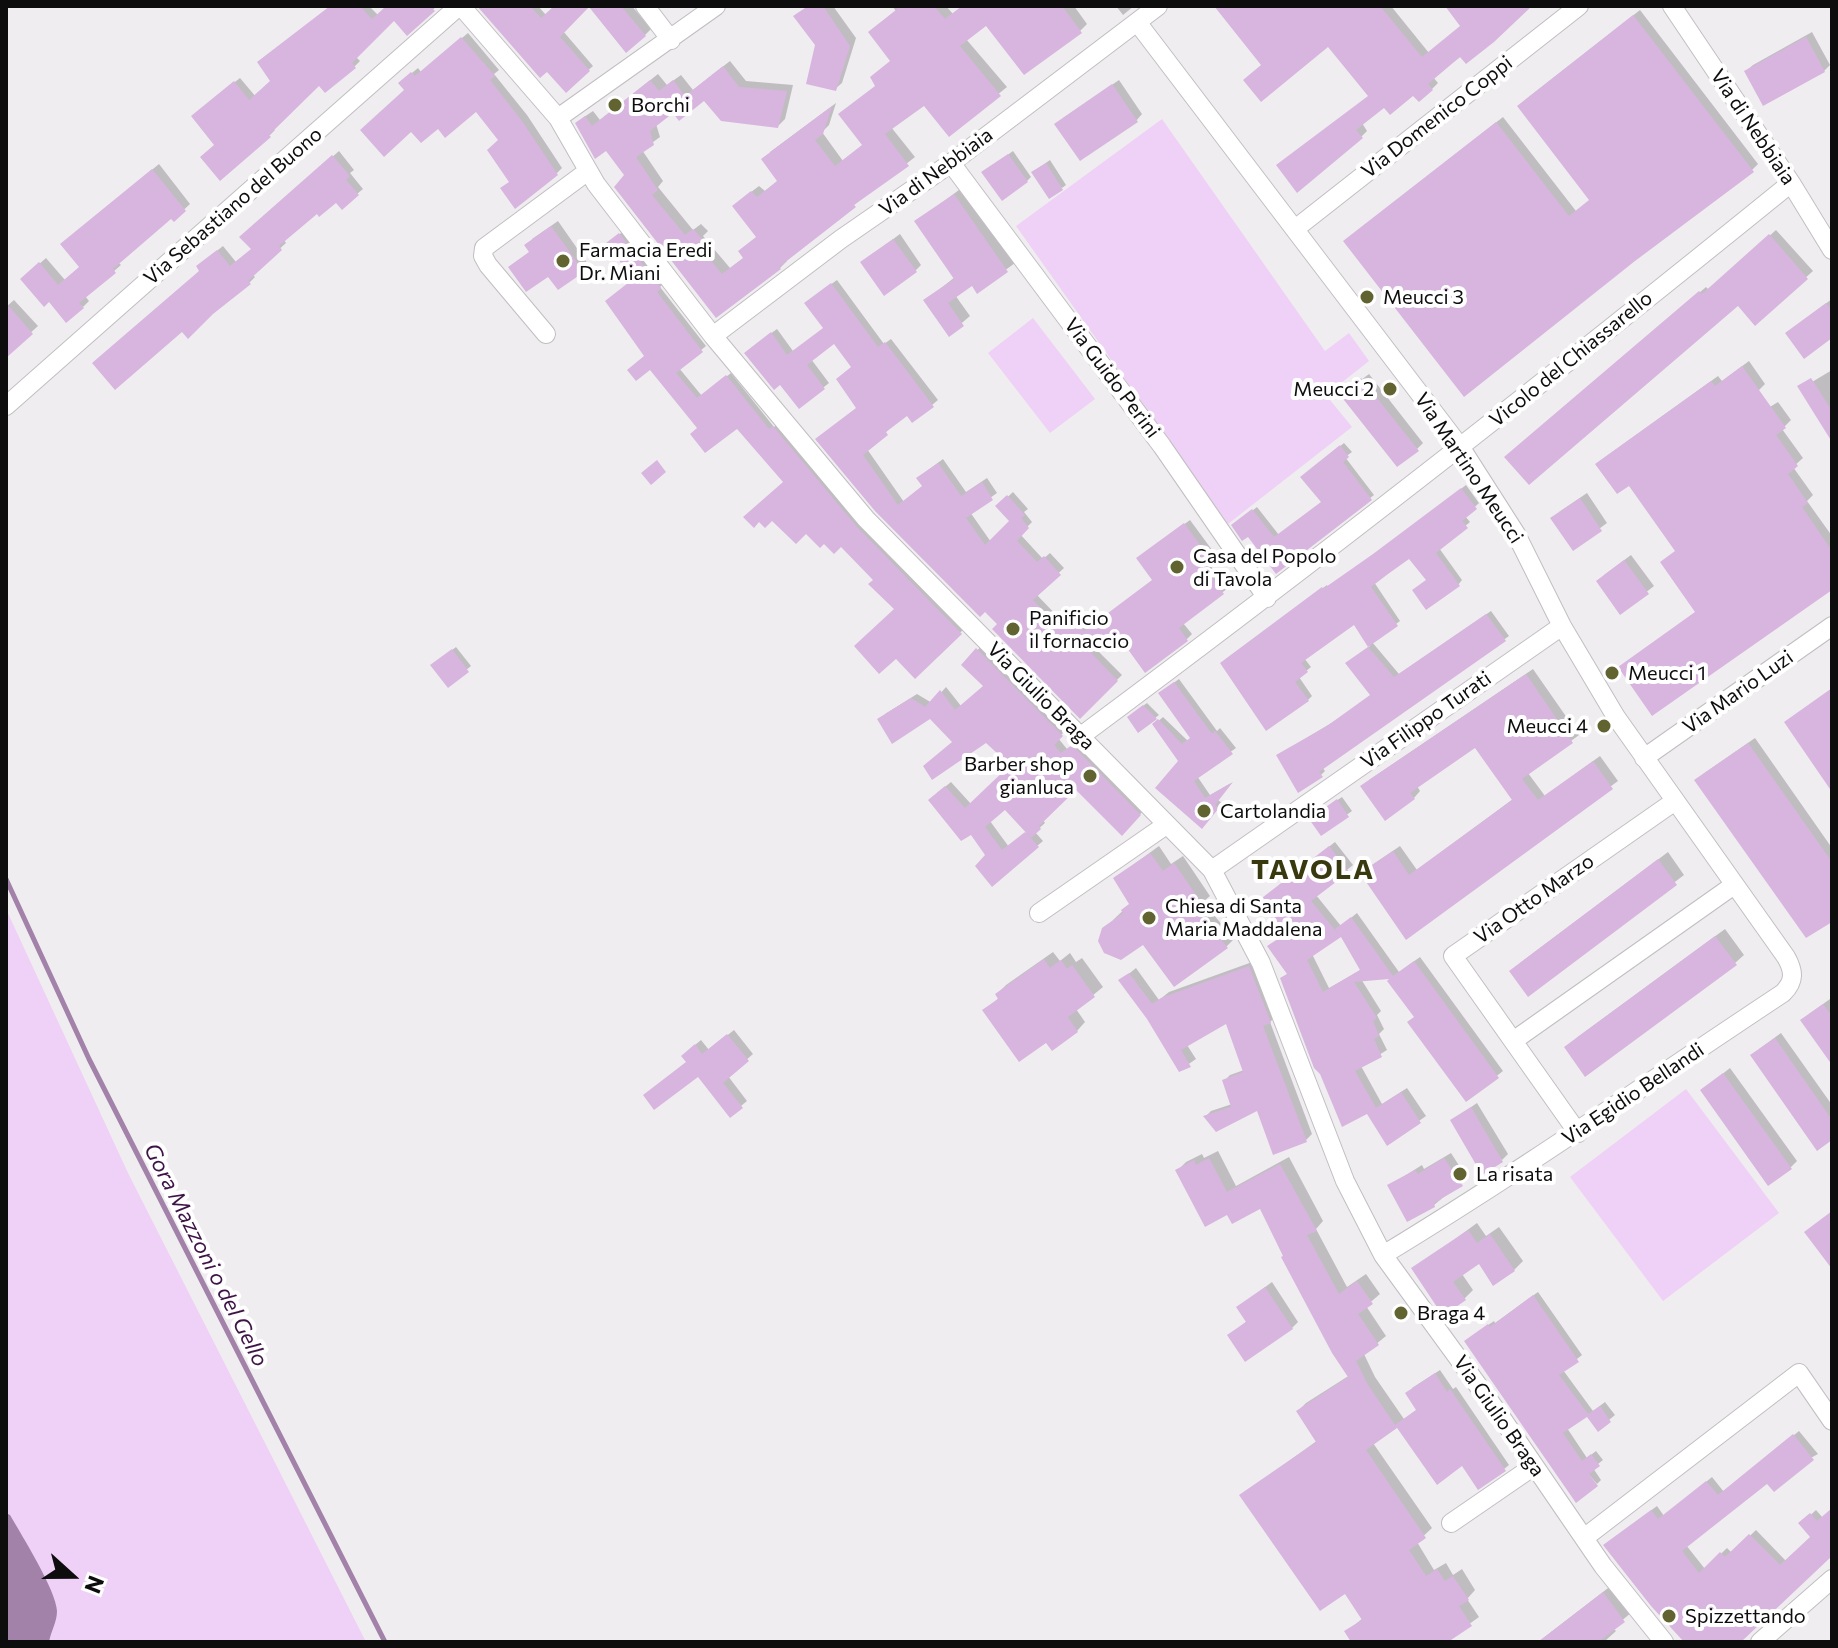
<!DOCTYPE html>
<html>
<head>
<meta charset="utf-8">
<style>
	body { margin:0 }
	#map { position:relative; width:1838px; height:1648px; overflow:hidden; background:#f0edf0; font-family:Commissioner,sans-serif }
	canvas { display:block }
	.frame { position:absolute; inset:0; border:8px solid #0e0d0e; pointer-events:none }
	.north { position:absolute; left:32px; top:1536px; width:80px; height:80px; -webkit-text-stroke:6px #fff; paint-order:stroke; rotate:111deg; font-size:22px; font-weight:700; line-height:32px; text-align:center; color:#0e0d0e }
	.north::after { content:''; display:block; margin:auto; width:28px; height:36px; background:#0e0d0e; clip-path:polygon(50% 0,100% 100%,50% 72%,0 100%) }
</style>
</head>
<body>
<div id="map">
<canvas width="1838" height="1648"></canvas>
<div class="frame"></div>
<div class="north">N</div>
</div>
<script>
const context = document.querySelector('canvas').getContext('2d');
context.lineJoin = 'round';
function fillPath(path, color) {
  context.fillStyle = color;
  context.fill(path, 'evenodd');
}
function stroke(path, color, width, dash) {
  context.strokeStyle = color;
  context.lineWidth = width;
  context.lineCap = dash ? 'butt' : 'round';
  context.setLineDash(dash || []);
  context.stroke(path);
}
function label(font, color, halo, rows, align = 'center') {
  context.font = font + ' Commissioner,sans-serif';
  context.lineWidth = 8;
  context.setLineDash([]);
  context.textBaseline = 'middle';
  context.strokeStyle = halo;
  context.fillStyle = color;
  for (const [text, x, y, turn = 0] of rows) {
    context.save();
    context.translate(x, y);
    context.rotate((+turn || 0) * Math.PI / 180);
    context.textAlign = isNaN(turn) ? turn : align;
    if (halo) context.strokeText(text, 0, 0);
    context.fillText(text, 0, 0);
    context.restore();
  }
}
fillPath(new Path2D(`
	M1162,119L1325,351L1349,333L1369,361L1326,395L1352,427L1228,524L1016,226Z
	M1033,318L1095,399L1050,433L988,353Z
	M6,909L128,1173L366,1642H6Z
	M1686,1089L1779,1213L1663,1301L1570,1177Z`), '#efd0f6');
fillPath(new Path2D(`
	M6,1513L10,1515C22,1536 56,1590 57,1611C57,1622 51,1631 49,1642H6Z`), '#a382aa');
fillPath(new Path2D(`
	M326,6H369L378,15L388,6H437L407,33L394,18L356,57L360,61L355,66L325,91L320,84L273,128L275,130L270,135L220,178L216,145L198,111L240,78L256,97L273,81L329,9Z
	M477,6H538L546,15L557,6H588L563,31L593,66L566,90L547,69Z
	M600,6H632L651,29L645,35Z
	M808,6H833L856,38L842,83L835,89L817,45Z
	M892,6H946L953,14L963,6H1074L1087,24L1080,31L987,23L966,39L1007,87L949,134L924,103L891,127L915,157L785,259L787,261L780,268L717,316L626,175L584,117L593,111L600,120L658,74L667,85L681,75L693,90L730,61L746,81L793,85L785,119L778,126L705,98L673,110L656,124L660,137L642,150L663,181L658,187L693,230L701,224L708,231L703,236L730,268L745,257L758,236L742,199L759,186L765,191L779,180L770,152L836,103L829,125L822,132L843,161L864,144L877,85L892,61L896,11Z
	M1116,6H1134L1123,15Z
	M1216,6H1391L1429,53L1462,26L1447,6H1529L1433,77L1438,83L1432,89L1384,105L1362,123L1367,131L1361,137L1297,190L1370,95L1328,45L1263,64Z
	M1640,10L1758,164L1752,170L1634,259L1352,235L1503,117L1576,211L1591,200L1525,100Z
	M1812,32L1830,65L1824,71H1746L1753,65Z
	M468,33L499,70L494,74L527,115L562,168L557,173L511,181L500,140L476,110L407,90L406,78L418,68L421,72Z
	M1119,80L1142,114L1136,121L1063,118Z
	M339,151L354,170L350,173L363,189L357,194L337,200L318,211L284,240L286,243L252,274L255,277L249,283L201,271L204,261L223,246L236,262L253,249L248,231Z
	M1013,151L1031,177L1027,181L988,169Z
	M1050,160L1066,185L1062,188L1037,169Z
	M159,164L190,204L174,219L172,216L118,262L121,265L85,296L89,301L83,307L29,273L46,258L65,280L81,267L69,238Z
	M963,187L1015,263L977,291L972,284L955,295L970,316L949,334L926,300L955,277L917,221Z
	M558,221L588,264L582,270L531,252L532,239Z
	M1776,230L1813,271L1755,323L1738,303L1513,452L1706,287L1709,290Z
	M624,231L664,283L660,287L706,346L679,368L702,396L731,373L774,427L778,424L965,628L915,676L896,609L875,579L841,544L772,518L759,520L785,482L737,426L700,427L646,356L635,279L613,239Z
	M900,234L921,265L915,271L869,257Z
	M837,280L884,344L891,339L938,400L913,421L907,413L867,449L904,502L924,485V473L943,459L966,492L987,478L997,493L970,512L991,542L1011,521L998,506L1013,492L1028,509L1024,512L1032,522L1020,534L1043,559L1050,553L1064,568L1036,594L1062,621L1073,610L1090,628L1155,580L1144,554L1190,520L1218,558L1210,565L1228,588L1183,623L1192,634L1187,639L1114,633L1095,648L1122,675L1080,716L999,623L818,440L858,408L853,367L835,341L811,359L829,383L799,407L751,348L777,329L793,351L825,328L812,298Z
	M1832,299V335L1794,327Z
	M14,300L38,326L6,355V307Z
	M1749,361L1765,384L1759,390L1755,416L1778,402L1791,420L1782,429L1803,458L1793,467L1813,495L1807,501L1832,536V587L1620,667L1697,611L1677,550L1629,483L1604,458L1718,376L1722,381Z
	M1832,370V438L1807,385Z
	M1369,374L1423,443L1417,449L1349,389Z
	M1344,443L1352,452L1345,457L1374,495L1276,571L1238,522L1257,507L1279,535L1323,501L1307,473Z
	M1466,485L1479,503L1465,516L1470,522L1439,548L1462,580L1458,585L1428,579L1410,556L1374,582L1400,621L1372,642L1399,674L1491,611L1509,636L1322,767L1325,771L1321,775L1278,755L1333,722L1372,695L1352,659L1370,646L1354,622L1304,658L1311,667L1299,677L1312,696L1308,700L1226,659L1327,585L1328,587L1379,551Z
	M1587,493L1607,523L1573,548L1559,512Z
	M1631,555L1654,586L1621,612L1604,575Z
	M983,644L1067,729L1058,738L1067,749L1078,741L1145,809L1122,833L1077,787L1043,820L1045,823L1035,832L1043,841L992,884L988,855L971,832L936,794L951,782L971,804L1012,765L986,741L954,742L930,717L885,714L917,694L932,703L946,687L961,706L985,686L964,665ZM1005,807L1027,832L1009,847L990,821Z
	M456,647L471,666L448,685L437,662Z
	M1533,669L1579,735L1528,773L1545,796L1600,756L1618,781L1406,937L1369,867L1400,846L1417,870L1513,799L1475,746L1417,786L1420,791L1414,798L1369,780Z
	M1179,679L1217,731L1220,728L1236,748L1197,776L1210,795L1231,783L1218,800L1222,803L1202,826L1181,761L1155,724L1163,717L1188,741L1192,737L1165,689Z
	M1147,703L1159,715L1139,730L1132,714Z
	M1755,738L1832,848V920L1703,774Z
	M1342,797L1352,811L1321,833L1315,815Z
	M1335,842L1353,865L1316,895L1341,926L1357,913L1399,972L1420,957L1503,1071L1467,1099L1394,977L1361,979L1381,1011L1377,1015L1384,1029L1379,1034L1387,1050L1361,1066L1382,1104L1407,1088L1426,1116L1388,1143L1282,979L1288,973L1270,946L1285,934L1266,896ZM1341,934L1362,969L1329,988L1312,954Z
	M1159,846L1171,864L1183,856L1210,896L1203,902L1234,939L1226,947L1144,943L1113,920L1131,903L1115,878Z
	M1668,852L1684,875L1528,994L1520,963Z
	M1725,929L1744,955L1735,963L1575,1039Z
	M1053,952L1060,961L1070,953L1076,962L1082,958L1103,987L1076,1009L1085,1022L1077,1031L1046,1040L985,1010L1000,997L997,994L1006,985Z
	M1255,961L1276,1016L1270,1022L1312,1134L1306,1140L1258,1108L1206,1116L1211,1111L1232,1104L1224,1081L1230,1075L1244,1070L1227,1022L1187,1045L1196,1059L1180,1070L1149,1018L1121,980L1136,968L1159,1000L1169,992Z
	M1830,999L1832,1002V1062L1809,1014Z
	M734,1030L753,1054L728,1076L747,1101L741,1106L688,1062L689,1050L701,1040L709,1050Z
	M1781,1033L1832,1105V1138L1759,1049Z
	M1730,1068L1797,1161L1790,1168L1702,1090Z
	M1477,1103L1508,1154L1502,1160L1452,1120Z
	M1218,1151L1236,1186L1289,1157L1323,1221L1316,1229L1347,1287L1366,1274L1380,1294L1366,1306L1386,1336L1364,1354L1375,1377L1404,1419L1418,1409L1412,1388L1440,1370L1453,1389L1456,1387L1509,1465L1504,1469L1463,1463L1398,1425L1373,1443L1432,1528L1417,1542L1434,1570L1446,1563L1453,1575L1462,1569L1475,1590L1467,1599L1479,1617L1444,1642H1353L1346,1632L1363,1618L1346,1591L1242,1495L1318,1440L1298,1411L1306,1403L1350,1375L1261,1206L1228,1212L1178,1170L1186,1162L1202,1154L1204,1158Z
	M1451,1153L1467,1178L1434,1205L1390,1185L1422,1165L1424,1169Z
	M1477,1223L1486,1236L1499,1227L1523,1261L1514,1270L1494,1283L1479,1262L1462,1274L1473,1290L1464,1299L1414,1269Z
	M1272,1282L1298,1322L1292,1328L1229,1335L1247,1321L1238,1307Z
	M1538,1292L1582,1355L1563,1370L1593,1411L1605,1402L1615,1415L1598,1429L1588,1414L1567,1428L1587,1458L1596,1451L1603,1460L1593,1468L1601,1480L1597,1484L1472,1336L1494,1321L1495,1323Z
	M1799,1431L1818,1454L1767,1482L1686,1545L1705,1569L1727,1548L1732,1553L1756,1530L1786,1561L1812,1537L1801,1524L1816,1510L1823,1518L1832,1510V1553L1738,1642H1686L1611,1540L1657,1506L1664,1516L1712,1477L1724,1492Z
	M1612,1585L1632,1612L1613,1628L1616,1631L1604,1642H1538Z`), '#0003');
stroke(new Path2D(`
	M6,879L89,1059L385,1642`), '#a382aa', 5);
fillPath(new Path2D(`
	M330,6H360L372,19L384,8L382,6H430L435,11L407,36L394,21L352,63L356,68L325,93L319,86L269,135L271,137L220,181L200,157L214,145L191,116L234,81L249,100L270,81L257,62Z
	M477,6H530L541,18L554,6H621L646,36L626,53L589,7L560,37L590,71L566,93L547,72L540,78Z
	M808,6H823L850,46L836,91L806,84L815,45L793,16Z
	M901,6H934L945,19L962,6H1062L1082,33L1024,75L986,26L960,46L1001,96L949,137L924,106L885,134L909,166L854,205L856,207L779,267L781,269L716,318L614,187L624,175L606,151L595,159L575,123L585,116L592,126L650,80L659,91L673,80L685,96L723,66L739,87L787,91L778,128L721,121L704,101L679,121L673,113L650,131L654,145L636,157L658,190L652,195L685,235L693,229L702,239L697,244L722,274L743,258L738,251L756,237L732,206L751,191L757,197L777,181L761,159L832,106L823,134L815,140L835,166L862,145L838,114L875,86L870,77L890,61L868,32Z
	M1214,6H1380L1422,57L1460,26L1445,6H1532L1494,42L1466,64L1460,57L1428,84L1433,90L1419,102L1413,96L1390,115L1384,108L1356,130L1363,138L1297,193L1276,165L1368,96L1328,47L1261,102L1243,80L1261,65Z
	M1633,15L1754,172L1635,261L1464,397L1343,241L1496,122L1569,216L1589,200L1517,106Z
	M461,37L495,76L490,80L522,121L558,175L515,209L500,188L509,182L487,150L498,140L476,112L445,138L438,129L421,143L411,132L384,157L360,130L404,90L398,83L411,72L415,76Z
	M1806,37L1825,72L1763,106L1744,71Z
	M1112,84L1138,122L1080,161L1054,124Z
	M1008,154L1028,182L1002,201L981,172Z
	M332,155L350,176L346,180L359,195L342,210L336,203L319,217L317,214L279,246L282,250L248,281L251,284L213,314L188,339L182,332L115,390L92,363L199,271L196,266L217,250L230,266L251,249L239,237Z
	M1046,163L1063,190L1049,199L1031,172Z
	M152,169L186,211L174,222L171,219L113,269L116,273L79,303L84,308L66,323L49,302L44,307L20,279L39,262L58,285L79,267L60,244Z
	M954,194L1008,272L977,294L972,286L948,303L964,326L949,337L923,300L954,279L914,221Z
	M551,226L584,272L558,290L548,277L526,292L508,267L529,252L524,245Z
	M619,233L661,288L657,292L703,352L676,373L697,398L726,375L769,429L773,426L857,527L962,634L915,679L896,659L879,674L854,646L894,609L868,584L873,580L841,547L834,554L824,544L820,548L806,534L796,544L772,521L765,528L759,522L754,528L743,517L783,482L737,429L705,453L690,434L697,428L650,370L636,381L627,370L644,356L605,301L633,279L606,243Z
	M1769,234L1808,279L1755,326L1738,306L1529,485L1504,457L1699,291L1702,294Z
	M893,239L917,272L884,296L860,262Z
	M831,283L878,347L885,342L934,407L912,423L907,416L886,432L888,435L863,455L898,505L922,486L916,478L938,463L961,496L982,482L993,500L966,518L985,545L1009,521L995,506L1007,495L1025,515L1021,518L1029,528L1017,541L1037,562L1044,556L1061,575L1033,600L1056,624L1067,613L1084,631L1152,580L1136,558L1184,523L1214,564L1206,570L1224,594L1179,628L1188,641L1145,673L1119,637L1116,639L1114,636L1091,653L1118,681L1080,719L992,629L997,624L985,612L980,617L875,511L815,439L856,408L836,379L851,367L834,344L807,365L825,389L799,409L780,385L774,390L744,353L771,332L787,355L823,328L804,303Z
	M6,303L33,334L6,358Z
	M1826,303L1832,311V338L1804,359L1785,333Z
	M1742,366L1786,428L1776,435L1798,466L1788,474L1808,503L1802,507L1832,551V590L1652,716L1618,667L1695,612L1660,562L1675,551L1629,486L1617,494L1595,464L1711,381L1715,386Z
	M1361,378L1419,451L1397,467L1340,395Z
	M1811,378L1832,411V442L1797,386Z
	M1340,445L1349,457L1343,462L1372,500L1276,574L1248,537L1242,541L1231,525L1252,509L1274,537L1321,502L1300,477Z
	M657,460L666,472L651,485L641,473Z
	M1461,488L1477,509L1462,521L1468,528L1436,553L1460,586L1426,610L1412,590L1426,580L1409,559L1388,574L1371,587L1398,626L1368,647L1354,625L1301,663L1308,672L1295,682L1309,701L1266,731L1220,663L1322,587L1323,589L1373,554Z
	M1580,498L1602,531L1573,551L1550,518Z
	M1624,560L1649,594L1620,615L1596,581Z
	M1486,614L1506,641L1319,772L1323,777L1298,793L1276,755L1327,726L1370,695L1345,663L1368,647L1394,677Z
	M976,648L1063,736L1054,745L1061,753L1072,745L1141,815L1122,836L1076,790L1039,826L1041,829L1031,838L1005,810L985,827L1002,850L1025,832L1039,847L992,887L975,866L985,855L971,835L961,841L928,800L945,786L965,808L1010,765L986,743L932,780L923,766L952,742L930,719L892,744L877,719L911,698L925,707L940,690L955,710L983,686L961,665Z
	M452,649L469,672L448,688L430,665Z
	M1526,674L1573,743L1522,779L1538,800L1593,761L1613,789L1406,940L1360,873L1393,851L1409,875L1512,800L1475,748L1410,793L1415,799L1385,821L1360,786Z
	M1174,682L1212,734L1215,731L1233,754L1194,781L1205,798L1233,782L1215,805L1219,808L1202,829L1155,788L1178,761L1152,724L1158,719L1182,744L1190,738L1158,693Z
	M1832,688V792L1784,722Z
	M1143,705L1157,719L1138,733L1127,717Z
	M1748,743L1832,862V922L1806,938L1694,780Z
	M1337,799L1349,817L1321,836L1309,819Z
	M1329,846L1349,872L1311,901L1339,935L1335,929L1351,917L1393,976L1414,961L1499,1078L1466,1102L1407,1022L1414,1017L1387,981L1389,979L1354,982L1377,1018L1373,1021L1379,1036L1374,1039L1382,1057L1355,1071L1376,1108L1401,1092L1421,1123L1387,1146L1367,1114L1342,1127L1320,1074L1314,1068L1280,978L1287,974L1267,946L1284,935L1258,901ZM1341,937L1360,970L1323,992L1307,960Z
	M1150,853L1163,871L1174,863L1203,905L1196,910L1228,948L1174,987L1143,945L1121,960L1104,953L1098,941L1102,928L1123,913L1121,910L1129,904L1113,878Z
	M1658,859L1677,885L1528,997L1509,971Z
	M1715,936L1737,965L1585,1077L1564,1047Z
	M1044,959L1050,968L1061,960L1067,969L1072,965L1095,997L1068,1017L1078,1032L1052,1051L1046,1043L1019,1062L982,1010L998,999L995,994Z
	M1249,966L1271,1023L1263,1026L1307,1142L1273,1155L1257,1111L1216,1132L1203,1116L1231,1107L1222,1080L1243,1072L1226,1024L1181,1050L1191,1067L1179,1072L1147,1019L1118,980L1129,973L1152,1004L1161,998Z
	M1823,1004L1832,1016V1065L1800,1020Z
	M727,1034L749,1061L723,1083L743,1108L730,1118L698,1077L654,1110L643,1095L686,1062L681,1056L695,1044L702,1054Z
	M1775,1038L1832,1120V1140L1817,1151L1750,1055Z
	M1723,1073L1792,1169L1768,1186L1700,1090Z
	M1471,1107L1503,1162L1482,1175L1450,1120Z
	M1209,1158L1227,1192L1280,1164L1317,1231L1307,1235L1339,1294L1357,1281L1373,1304L1358,1314L1379,1345L1356,1361L1368,1385L1397,1428L1366,1450L1426,1538L1409,1550L1426,1576L1437,1569L1445,1581L1453,1576L1469,1600L1459,1606L1472,1626L1448,1642H1351L1344,1631L1362,1620L1345,1594L1320,1611L1239,1495L1316,1442L1296,1411L1348,1377L1332,1353L1281,1257L1283,1256L1260,1209L1232,1224L1227,1215L1205,1227L1175,1170L1194,1160L1196,1165Z
	M1444,1158L1463,1186L1434,1203L1435,1207L1407,1222L1387,1185L1415,1170L1418,1174Z
	M1832,1211V1269L1804,1232Z
	M1468,1230L1477,1243L1490,1234L1515,1271L1493,1286L1479,1264L1453,1282L1466,1300L1443,1316L1411,1268Z
	M1265,1287L1293,1329L1245,1362L1227,1335L1246,1322L1236,1307Z
	M1533,1295L1579,1362L1559,1375L1588,1414L1600,1406L1611,1422L1598,1432L1587,1417L1563,1433L1582,1461L1591,1454L1600,1466L1589,1474L1598,1486L1576,1503L1464,1341L1488,1324L1490,1327Z
	M1435,1373L1447,1392L1450,1389L1506,1471L1478,1490L1462,1466L1437,1485L1395,1425L1416,1410L1405,1393Z
	M1793,1434L1814,1460L1774,1492L1767,1484L1682,1551L1699,1573L1720,1552L1725,1557L1749,1534L1780,1565L1810,1537L1798,1523L1810,1513L1817,1521L1832,1508V1556L1741,1642H1684L1651,1606L1603,1545L1651,1510L1658,1519L1706,1481L1718,1495Z
	M1603,1592L1625,1622L1598,1642H1538Z`), '#d7b5df');
const minor = new Path2D(`
	M461,6L558,118L596,184L713,336L866,519L1212,870L1261,963L1345,1181L1383,1255L1501,1417L1603,1566L1664,1642
	M645,6L671,40
	M1672,6L1791,183L1832,250
	M1137,22L1461,448L1516,534L1562,626L1616,717L1786,957C1794,971 1795,981 1783,993C1650,1081 1520,1172 1383,1255
	M558,118L716,6
	M951,163L1162,446L1267,598
	M1295,229L1579,6
	M546,334L488,265L483,256L484,248L588,171
	M713,336L841,239L951,163L1158,6
	M6,406L459,6
	M1081,736C1322,557 1558,372 1791,183
	M1644,758L1832,626
	M1212,870L1562,626
	M1039,913L1166,825
	M1513,1041L1734,885
	M1578,1133L1453,956L1675,801
	M1451,1523L1534,1466
	M1584,1538L1799,1373L1832,1421
	M1760,1642L1832,1579`);
stroke(minor, '#c1bec2', 20);
stroke(minor, '#fff', 18);
for (const [x, y, r, color] of [
	[615,105,8,"#616330"],
	[563,261,8,"#616330"],
	[1367,297,8,"#616330"],
	[1390,389,8,"#616330"],
	[1177,567,8,"#616330"],
	[1013,629,8,"#616330"],
	[1612,673,8,"#616330"],
	[1604,726,8,"#616330"],
	[1090,776,8,"#616330"],
	[1204,811,8,"#616330"],
	[1149,918,8,"#616330"],
	[1460,1174,8,"#616330"],
	[1401,1313,8,"#616330"],
	[1669,1616,8,"#616330"]
]) {
  const dot = new Path2D();
  dot.arc(x, y, r, 0, 2 * Math.PI);
  context.fillStyle = color;
  context.fill(dot);
  stroke(dot, '#fff', 3);
}
label('20px', '#0e0d0e', '#fff', [
	["Borchi",631,105],
	["Farmacia Eredi",579,250],
	["Dr. Miani",579,273],
	["Meucci 3",1383,297],
	["Meucci 2",1374,389,"right"],
	["Casa del Popolo",1193,556],
	["di Tavola",1193,579],
	["Panificio",1029,618],
	["il fornaccio",1029,641],
	["Meucci 1",1628,673],
	["Meucci 4",1588,726,"right"],
	["Barber shop",1074,764,"right"],
	["gianluca",1074,787,"right"],
	["Cartolandia",1220,811],
	["Chiesa di Santa",1165,906],
	["Maria Maddalena",1165,929],
	["La risata",1476,1174],
	["Braga 4",1417,1313],
	["Spizzettando",1685,1616]
], 'left');
label('20px', '#0e0d0e', '#fff', [
	["Via Domenico Coppi",1437,117,-38],
	["Via di Nebbiaia",1753,127,56],
	["Via di Nebbiaia",936,172,-36],
	["Via Sebastiano del Buono",233,206,-41],
	["Vicolo del Chiassarello",1571,359,-39],
	["Via Guido Perini",1112,378,53],
	["Via Martino Meucci",1469,468,56],
	["Via Mario Luzi",1738,692,-35],
	["Via Giulio Braga",1041,696,45],
	["Via Filippo Turati",1426,720,-35],
	["Via Otto Marzo",1534,899,-35],
	["Via Egidio Bellandi",1633,1094,-34],
	["Via Giulio Braga",1499,1416,55]
]);
label('italic 22px', '#3e1447', '#fff', [
	["Gora Mazzoni o del Gello",206,1255,63]
]);
context.letterSpacing = '2px';
label('bold 28px', '#393910', '#fff', [
	["TAVOLA",1313,870]
]);
context.letterSpacing = '0px';
</script>
</body>
</html>
